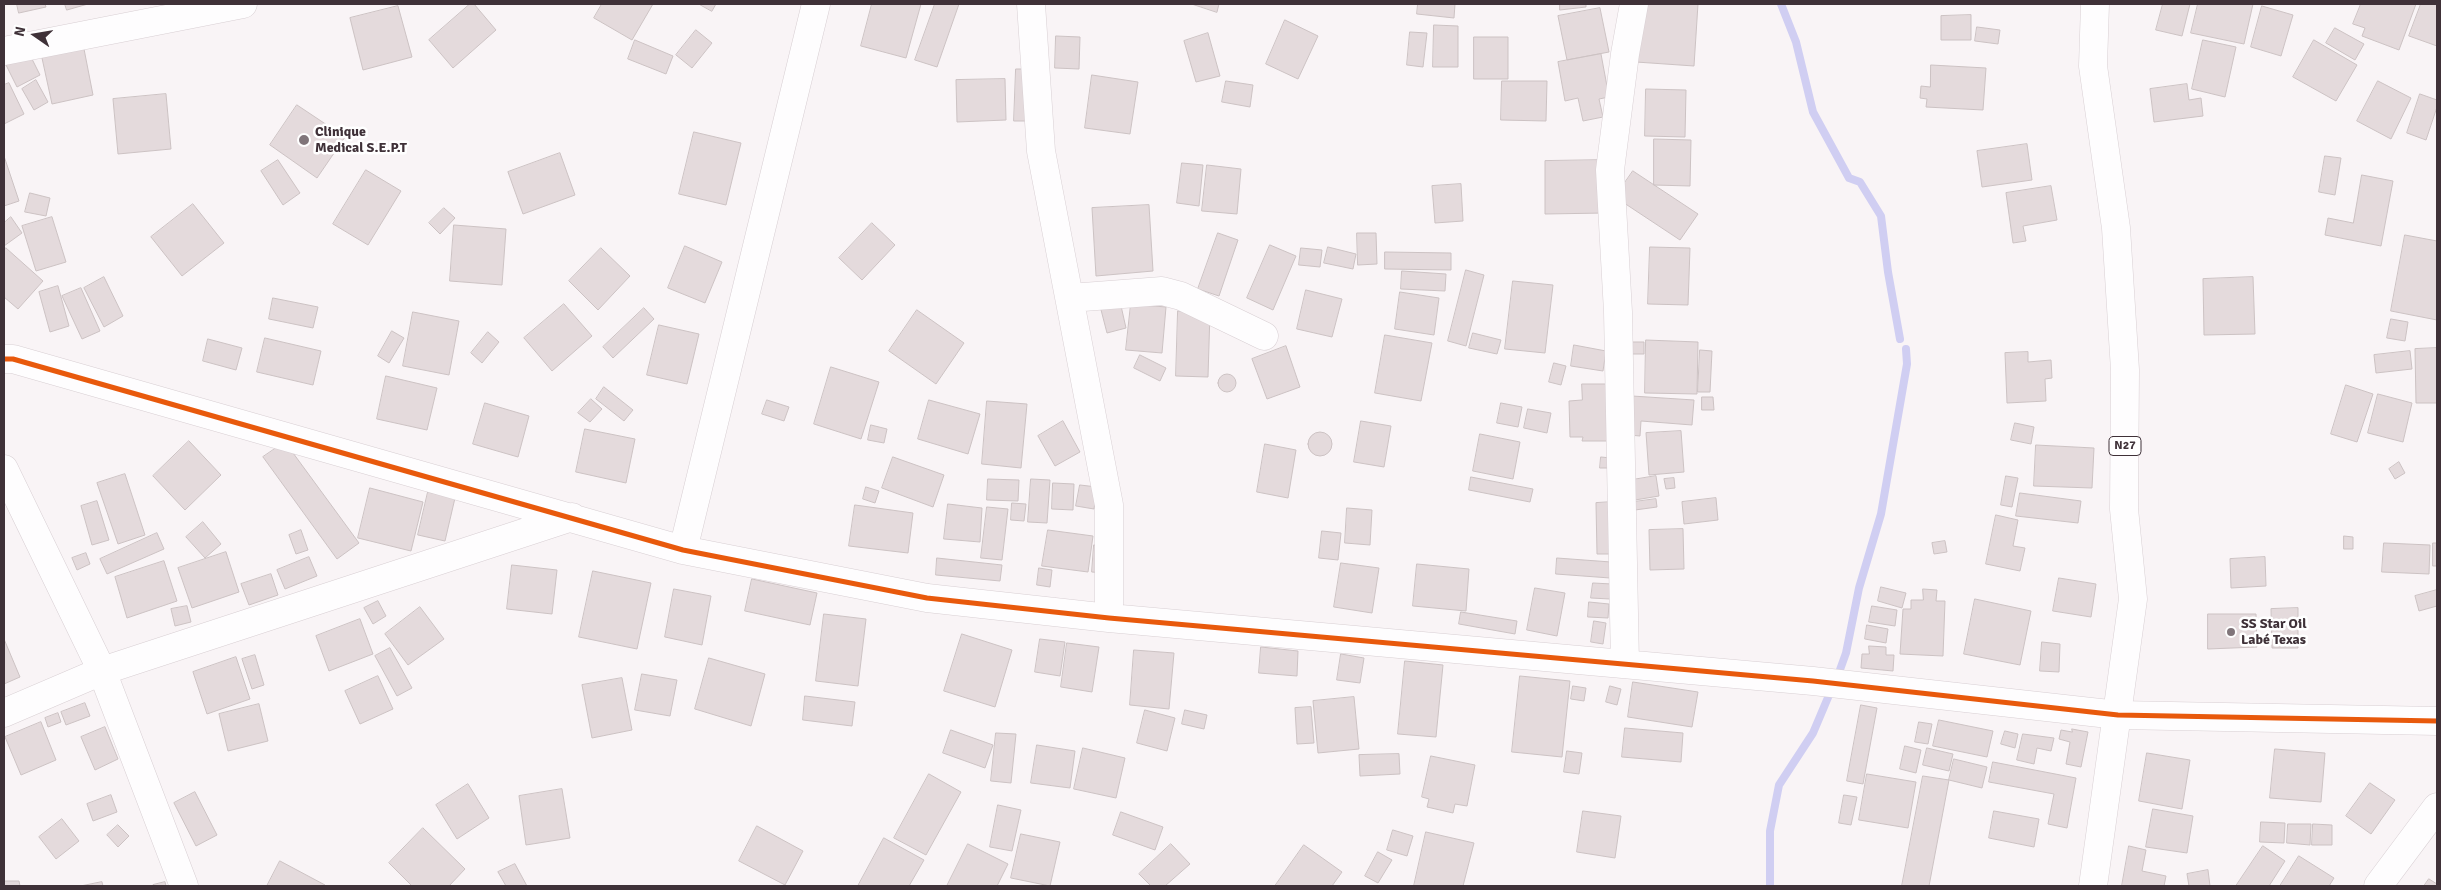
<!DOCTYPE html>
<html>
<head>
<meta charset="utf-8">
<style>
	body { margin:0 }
	#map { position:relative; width:2441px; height:890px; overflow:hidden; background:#f9f4f6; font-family:Signika,sans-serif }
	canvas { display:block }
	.frame { position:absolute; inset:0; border:5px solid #3f3138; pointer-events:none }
	.north { position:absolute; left:10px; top:10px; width:50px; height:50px; -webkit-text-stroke:4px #fff; paint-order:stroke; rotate:283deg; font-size:14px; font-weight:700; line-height:20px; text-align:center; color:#3f3138 }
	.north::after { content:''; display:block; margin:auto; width:18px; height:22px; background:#3f3138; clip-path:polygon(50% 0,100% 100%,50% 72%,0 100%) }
</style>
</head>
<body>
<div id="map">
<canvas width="2441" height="890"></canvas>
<div class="frame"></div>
<div class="north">N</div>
</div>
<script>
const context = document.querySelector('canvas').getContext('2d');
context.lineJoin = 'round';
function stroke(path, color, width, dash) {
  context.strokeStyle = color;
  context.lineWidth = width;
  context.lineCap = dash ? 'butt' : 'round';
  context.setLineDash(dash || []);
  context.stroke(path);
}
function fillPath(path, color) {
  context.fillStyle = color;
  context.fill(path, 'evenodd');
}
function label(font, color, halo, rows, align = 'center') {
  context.font = font + ' Signika,sans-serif';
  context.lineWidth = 5;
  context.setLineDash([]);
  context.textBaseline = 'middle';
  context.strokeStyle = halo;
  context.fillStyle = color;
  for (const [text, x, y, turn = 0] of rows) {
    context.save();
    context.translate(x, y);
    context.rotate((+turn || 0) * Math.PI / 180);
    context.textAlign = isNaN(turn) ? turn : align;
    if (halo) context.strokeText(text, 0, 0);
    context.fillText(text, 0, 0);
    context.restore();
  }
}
stroke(new Path2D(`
	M1781,4L1796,42L1813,112L1849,178L1860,182L1881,216L1888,272L1900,339
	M1837,678L1846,653L1859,588L1881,514L1907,364L1906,349
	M1770,886V831L1779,785L1813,733L1832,688`), '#d0cef2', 8);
const building = new Path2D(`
	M17,4H45L46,7L19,13Z
	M65,4H88L67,10Z
	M470,4H474L496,30L453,68L429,40Z
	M602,4H653L632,40L594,18Z
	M699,4H716L712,11Z
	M872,4H921L906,58L861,46Z
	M935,4H959L937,67L915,60Z
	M1192,4H1219L1217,12Z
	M1418,4H1455L1454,18L1417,14Z
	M1560,4H1586V7L1560,10Z
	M1640,4H1698L1694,66L1636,62Z
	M2163,4H2190L2182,36L2156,30Z
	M2198,4H2253L2244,44L2191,33Z
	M2361,4H2416L2399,50L2362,36L2365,28L2353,24Z
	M2421,4H2437V46L2409,36Z
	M398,6L412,57L363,70L350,18Z
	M2262,6L2293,15L2281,56L2251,47Z
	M1600,8L1609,52L1567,60L1558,16Z
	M1971,15V40H1941V16Z
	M1285,20L1318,36L1298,79L1266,64Z
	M1434,25L1458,26V67H1433Z
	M1977,27L2000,30L1998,44L1975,41Z
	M2335,28L2364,44L2355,60L2326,43Z
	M696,30L712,43L692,68L676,55Z
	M1410,32L1427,33L1423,67L1407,65Z
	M1208,33L1220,76L1196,82L1184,41Z
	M1056,36L1080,37L1079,69L1055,68Z
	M1474,37H1508V79H1474Z
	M635,40L673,56L666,74L628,59Z
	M2203,40L2236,47L2225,97L2192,89Z
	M2314,40L2357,65L2336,101L2293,77Z
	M27,49L40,75L17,87L4,61Z
	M84,49L93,95L52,104L42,58Z
	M1601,54L1609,97L1599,99L1603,117L1583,121L1578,98L1565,101L1558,62Z
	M1931,65L1986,68L1983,110L1926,107L1927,99L1920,98L1921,86L1930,87Z
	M1016,69H1036L1034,121H1014Z
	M1092,75L1138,82L1130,134L1085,128Z
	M1005,79L1006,120L957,122L956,80Z
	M36,80L48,102L34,110L22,89Z
	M1226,81L1253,85L1250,107L1222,102Z
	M1502,81H1547L1546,121L1501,120Z
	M2378,81L2411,98L2391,139L2357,121Z
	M9,83L24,114L4,124V85Z
	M2187,84L2189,100L2201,98L2203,116L2154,122L2150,89Z
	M1646,89L1686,90L1685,137L1645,136Z
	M166,94L171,149L118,154L113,99Z
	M2420,94L2437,100V107L2426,140L2407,133Z
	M297,105L345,137L317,178L270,145Z
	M694,132L741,143L726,205L679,194Z
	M1654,139L1691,140L1690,186L1654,185Z
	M2027,144L2032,180L1982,187L1977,151Z
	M560,153L575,195L523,214L508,172Z
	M4,156L19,201L4,206Z
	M2325,156L2341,158L2335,195L2319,192Z
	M278,160L300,193L283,205L261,171Z
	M1605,160V213L1545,214V161Z
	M1182,163L1203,165L1199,206L1177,203Z
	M1207,165L1241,169L1237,214L1202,211Z
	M366,170L401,191L368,245L333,224Z
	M1633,171L1698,214L1680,240L1615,197Z
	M2362,175L2393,181L2381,246L2325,235L2328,218L2353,223Z
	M1461,184L1463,221L1435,223L1432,186Z
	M2051,186L2057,220L2023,226L2026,241L2013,243L2006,193Z
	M30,193L50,198L46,216L25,212Z
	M193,204L224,243L182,276L151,237Z
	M1149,205L1153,271L1096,276L1092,208Z
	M444,208L455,218L440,234L429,223Z
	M11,217L22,233L4,246V223Z
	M52,217L66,262L36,271L22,226Z
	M872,223L895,245L862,280L839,258Z
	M454,225L506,229L502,285L450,281Z
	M1218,233L1238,240L1219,296L1198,289Z
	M1357,233H1376L1377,264L1358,265Z
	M2405,235L2437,241V320L2391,311Z
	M1270,245L1296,256L1273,310L1247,298Z
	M685,246L722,262L705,303L668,288Z
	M1328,247L1356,254L1353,269L1324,263Z
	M1650,247L1690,248L1688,305L1648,304Z
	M6,248L43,281L18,309L4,297V251Z
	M601,248L630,276L598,310L569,281Z
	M1301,248L1322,250L1320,267L1299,265Z
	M1385,252L1451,253V270L1385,269Z
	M1466,270L1484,275L1466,346L1448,341Z
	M1402,271L1446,274L1445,291L1401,289Z
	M104,277L123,316L104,327L84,288Z
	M2253,277L2255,334L2204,335L2203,279Z
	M1513,281L1553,285L1545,353L1505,349Z
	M58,286L69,326L50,332L39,292Z
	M81,288L100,331L82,339L62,296Z
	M1306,290L1342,299L1332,337L1297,329Z
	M1400,292L1439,298L1434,335L1395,329Z
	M1119,297L1126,328L1107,333L1099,302Z
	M273,298L318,307L313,328L269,319Z
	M564,304L592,336L552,371L524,338Z
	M1131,304L1166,307L1162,353L1126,350Z
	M644,308L654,319L613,358L603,347Z
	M917,310L964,343L936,384L889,351Z
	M1178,311L1210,312L1208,377L1176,376Z
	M413,312L459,321L449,375L403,366Z
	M2391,319L2408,322L2405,341L2387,338Z
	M659,325L699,334L687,384L647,375Z
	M392,331L404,338L389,363L378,356Z
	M488,332L499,342L482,363L471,353Z
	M1473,333L1501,340L1497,354L1469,348Z
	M1385,335L1432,343L1421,401L1375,393Z
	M265,338L321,351L313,385L257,372Z
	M208,339L242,348L236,370L203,361Z
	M1646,340L1698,342L1697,394L1645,393Z
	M1631,342H1644V354H1631Z
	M1574,345L1606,351L1603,371L1571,366Z
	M1286,346L1300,387L1267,399L1252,359Z
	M2437,348V403H2416L2415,349Z
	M1700,350L1712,351L1710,392H1698Z
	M2410,351L2412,369L2376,373L2374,355Z
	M2028,352V362L2051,360L2052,378L2045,379L2046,401L2007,403L2005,353Z
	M1140,355L1166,368L1160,381L1134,368Z
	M1554,363L1566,366L1561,385L1549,382Z
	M831,367L879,382L861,439L814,424Z
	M1218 383a9 9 0 1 1 18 0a9 9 0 1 1-18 0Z
	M386,376L437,388L427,430L377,419Z
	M1582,384H1608V441H1582L1583,437H1570L1569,401L1582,400Z
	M2346,385L2373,394L2357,442L2331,434Z
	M604,387L633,410L624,421L596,399Z
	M2378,394L2412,403L2403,442L2368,433Z
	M1632,396L1694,400L1692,425L1641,421L1640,436L1629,435Z
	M1702,397H1713L1714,410H1702Z
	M591,399L602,409L590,422L578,413Z
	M767,400L789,407L784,421L762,414Z
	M929,400L980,414L968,454L918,439Z
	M987,401L1027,404L1021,468L982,464Z
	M485,403L529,416L518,457L473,444Z
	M1501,403L1522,407L1518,427L1497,423Z
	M1528,409L1551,413L1547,433L1524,428Z
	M1063,421L1080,452L1055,466L1038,436Z
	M1361,421L1391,426L1384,467L1354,462Z
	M2015,423L2034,427L2031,444L2011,440Z
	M871,425L887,429L884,443L868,440Z
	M585,429L635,439L626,483L576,472Z
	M1681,431L1684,472L1649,475L1646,433Z
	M1308 444a12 12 0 1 1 24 0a12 12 0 1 1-24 0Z
	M1480,434L1520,442L1513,479L1473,471Z
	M189,441L221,475L185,510L153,476Z
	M285,442L359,543L337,559L263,457Z
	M1265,444L1296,450L1288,498L1257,492Z
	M2036,445L2094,448L2092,488L2034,486Z
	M893,457L944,475L933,507L882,488Z
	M1601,457L1611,458V468H1600Z
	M2399,462L2405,473L2395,479L2389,469Z
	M125,474L145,535L118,544L97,483Z
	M1656,476L1659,496L1629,501L1626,481Z
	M2006,476L2018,478L2012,507L2001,505Z
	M1471,477L1533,489L1530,502L1469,490Z
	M1674,478L1675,488L1666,489L1664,479Z
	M988,479L1019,480L1018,501L987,500Z
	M1031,479L1050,480L1047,523L1028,522Z
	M1053,483L1074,484L1073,510L1052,509Z
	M1080,485L1097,487L1094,509L1076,506Z
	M866,487L879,491L875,503L863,499Z
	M370,488L423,502L411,551L358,538Z
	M428,492L455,498L445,541L418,535Z
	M2020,493L2081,501L2078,523L2016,516Z
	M1716,498L1718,520L1684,524L1682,502Z
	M1656,499L1657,507L1635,510L1634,502Z
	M97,501L109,540L92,545L81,506Z
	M1613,502L1615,554H1597L1596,503Z
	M1012,503L1026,504L1024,521L1011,520Z
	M948,504L982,508L980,542L944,539Z
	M855,505L913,513L908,553L849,546Z
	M987,507L1008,509L1002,560L981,558Z
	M1347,508L1372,510L1370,545L1345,543Z
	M1996,515L2018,520L2013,546L2025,548L2020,571L1986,564Z
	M203,522L221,544L205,558L186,537Z
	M1683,529L1684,569L1650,570L1649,530Z
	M301,530L308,550L296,554L289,535Z
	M1048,530L1093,536L1088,572L1042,566Z
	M1322,531L1341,533L1338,560L1319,558Z
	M157,533L164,549L107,574L100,559Z
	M2344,536L2353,537V549H2344Z
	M1945,541L1947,552L1934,554L1932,543Z
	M2384,543L2430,545L2429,574L2382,572Z
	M2433,543H2437V566H2433Z
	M1094,545L1105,546L1103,573L1092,572Z
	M226,552L239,592L192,608L178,568Z
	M86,553L90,564L77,570L72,558Z
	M309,557L317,576L285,589L277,570Z
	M2265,557L2266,586L2231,588L2230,559Z
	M937,558L1002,565L1000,581L936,575Z
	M1557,558L1611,562L1610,578L1556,574Z
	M164,561L177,601L127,618L115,577Z
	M1341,563L1379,568L1372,613L1334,607Z
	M1417,564L1469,569L1466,611L1413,606Z
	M512,565L557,570L552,614L507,609Z
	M1039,568L1052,570L1050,587L1037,585Z
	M593,571L651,583L637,649L579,637Z
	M271,574L278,595L249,605L241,584Z
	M2059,578L2096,584L2091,617L2053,611Z
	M752,579L817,593L810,625L745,611Z
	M1593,583L1612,584L1610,599L1591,598Z
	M1881,587L1906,593L1902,608L1878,601Z
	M1535,588L1565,593L1557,636L1527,630Z
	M674,589L711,596L702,645L665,637Z
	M1923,589L1937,590L1936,601H1945L1943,656L1900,654L1903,609H1911V600H1923Z
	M2437,590V606L2419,611L2415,596Z
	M1975,599L2031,611L2020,665L1964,654Z
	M378,601L386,616L373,624L364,608Z
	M1589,602L1609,604L1608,618L1588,617Z
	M187,606L191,622L175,626L171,609Z
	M1872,606L1897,610L1895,626L1869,622Z
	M420,607L444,639L408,665L385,634Z
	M2298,608V648H2272L2271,609Z
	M1461,612L1517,621L1515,634L1459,624Z
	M824,614L866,619L858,686L816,681Z
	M2208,614H2256L2257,647L2208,649Z
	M360,619L373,654L329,671L316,636Z
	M1594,621L1606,623L1603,644L1591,642Z
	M1867,625L1888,629L1886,643L1865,639Z
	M962,634L1012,650L995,707L944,691Z
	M4,639L20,677L4,684Z
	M1040,639L1065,642L1060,676L1035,672Z
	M2042,642L2060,644L2059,672L2040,671Z
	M1067,643L1099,647L1092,692L1061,687Z
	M1869,646L1886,647V655H1894L1893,671L1861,668L1862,654H1869Z
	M1261,647L1298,651L1297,676L1259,673Z
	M390,648L412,688L397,696L375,656Z
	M1134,650L1174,653L1169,709L1130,705Z
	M1341,654L1364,658L1360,683L1337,680Z
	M255,655L264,685L252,689L242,659Z
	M236,657L250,699L207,714L193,672Z
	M709,658L765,674L751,726L695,709Z
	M1405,661L1443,665L1436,737L1398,734Z
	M642,674L677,680L670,716L635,710Z
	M378,676L393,709L360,724L345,691Z
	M1520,676L1570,681L1562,757L1512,752Z
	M622,678L632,730L592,738L582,685Z
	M1633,682L1698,692L1692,727L1628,717Z
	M1573,686L1586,688L1584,701L1571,699Z
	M1610,686L1621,689L1617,705L1606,702Z
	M805,696L855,702L852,726L803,720Z
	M1354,697L1359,749L1318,753L1313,701Z
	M85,703L90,716L66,725L61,712Z
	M259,704L268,741L228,751L219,714Z
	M1861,705L1877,708L1863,784L1847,781Z
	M1311,707L1314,743L1297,744L1295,708Z
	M1145,710L1175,718L1167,751L1137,743Z
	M1185,710L1207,715L1204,729L1182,724Z
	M58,713L61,722L48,727L45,718Z
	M1939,720L1993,731L1987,757L1933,746Z
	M41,722L56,760L21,775L5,737Z
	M1919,722L1932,724L1928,744L1915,742Z
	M105,727L118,759L95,770L81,737Z
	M1625,728L1683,733L1681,762L1622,757Z
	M2072,729L2088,732L2081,767L2066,764L2070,742L2059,739L2061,730L2072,732Z
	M951,730L993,745L985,768L943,753Z
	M2005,731L2018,734L2015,748L2001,744Z
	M996,733L1016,734L1011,783L991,781Z
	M2023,734L2054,738L2051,751L2037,748L2034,764L2017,760Z
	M1037,745L1075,751L1070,788L1031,783Z
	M1905,746L1921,750L1916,773L1900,769Z
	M1083,748L1125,758L1116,798L1074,789Z
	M1927,748L1953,754L1949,771L1923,765Z
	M2275,749L2325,753L2321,802L2270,798Z
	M1567,751L1582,753L1579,774L1564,772Z
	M2147,753L2190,760L2182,809L2139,801Z
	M1399,754L1400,774L1360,776L1359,755Z
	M1431,756L1475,765L1467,806L1455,804L1453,813L1427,807L1429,799L1422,797Z
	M1954,759L1987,767L1982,788L1949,780Z
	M1993,762L2076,778L2067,828L2048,824L2054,794L1989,782Z
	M929,774L961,792L926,855L894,838Z
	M1867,774L1916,782L1908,828L1859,820Z
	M1923,776L1949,780L1929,886H1902Z
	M2370,783L2395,800L2371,834L2346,816Z
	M468,784L489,818L457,839L436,805Z
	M562,789L570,838L526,845L519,796Z
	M195,792L217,835L196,846L174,803Z
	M111,795L117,812L93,821L87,804Z
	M1844,795L1857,797L1851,825L1839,823Z
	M998,805L1021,810L1012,851L990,847Z
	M2153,809L2193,816L2187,853L2146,847Z
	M1583,811L1621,816L1615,858L1577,852Z
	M1994,811L2039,819L2034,847L1989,838Z
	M1121,812L1163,827L1155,850L1113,835Z
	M62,819L79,841L56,859L39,837Z
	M2261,822L2285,823L2284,843L2260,842Z
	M2288,824H2311L2310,845L2287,843Z
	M2313,824L2332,825V845H2312Z
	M118,825L129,836L118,847L107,835Z
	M757,826L803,851L785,885L739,861Z
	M423,828L465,869L449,886H412L389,863Z
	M1393,830L1413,836L1407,856L1387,850Z
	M1426,832L1474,843L1463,886H1414Z
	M1021,834L1060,842L1050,886L1011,878Z
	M884,838L924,860L909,886H858Z
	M968,844L1008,864L997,886H947Z
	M1171,844L1190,864L1165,886H1151L1139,874Z
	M1304,845L1342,872L1332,886H1275Z
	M2129,846L2146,850L2142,871L2166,876L2164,886H2122Z
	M2263,846L2285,861L2269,886H2236Z
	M1378,852L1392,860L1378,883L1365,876Z
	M2299,856L2334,878L2329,886H2280Z
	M280,861L325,885L324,886H267Z
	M515,864L527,886H506L498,872Z
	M2208,870L2210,886H2189L2187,874Z
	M2429,879L2437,884V886H2424Z
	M4,881H19L20,886H4Z
	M102,882L103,886H81Z
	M165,882L166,886H153V885Z`);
fillPath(building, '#e4dadc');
stroke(building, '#ccc2c3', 1);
const minor = new Path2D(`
	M1031,4L1041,151L1109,505V618
	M4,51L243,4
	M1070,298L1162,291L1181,296L1264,336
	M4,359H13L683,550L927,598L1109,618L1813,681L2118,715L2437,721
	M4,469L102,671L184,886
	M683,550L816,4
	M1625,664L1618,312L1610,170L1625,54L1634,4
	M4,713L102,671L572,517
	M2378,886L2437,807`);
const major = new Path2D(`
	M2093,886L2133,599L2124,509L2125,370L2116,228L2093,66L2095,4`);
stroke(minor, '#d8cfd3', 29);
stroke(major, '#d8cfd3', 29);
stroke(minor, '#fefdfe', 28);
stroke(major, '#fefdfe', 28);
stroke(new Path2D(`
	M4,359H13L683,550L927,598L1109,618L1813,681L2118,715L2437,721`), '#e8590c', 5);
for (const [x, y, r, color] of [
	[304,140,6,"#80757a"],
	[2231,632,5,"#80757a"]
]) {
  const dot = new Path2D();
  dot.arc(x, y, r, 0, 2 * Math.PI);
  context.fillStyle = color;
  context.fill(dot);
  stroke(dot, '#fff', 2);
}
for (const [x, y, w] of [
	[2125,446,32]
]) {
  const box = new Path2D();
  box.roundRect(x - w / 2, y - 9.5, w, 19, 4);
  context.fillStyle = '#fff';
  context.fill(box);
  stroke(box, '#3f3138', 1);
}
label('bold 12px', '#3f3138', null, [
	["N27",2125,446]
]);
label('bold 14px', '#3f3138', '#fff', [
	["Clinique",315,132],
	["Medical S.E.P.T",315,148],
	["SS Star Oil",2241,624],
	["Labé Texas",2241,640]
], 'left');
</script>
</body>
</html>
